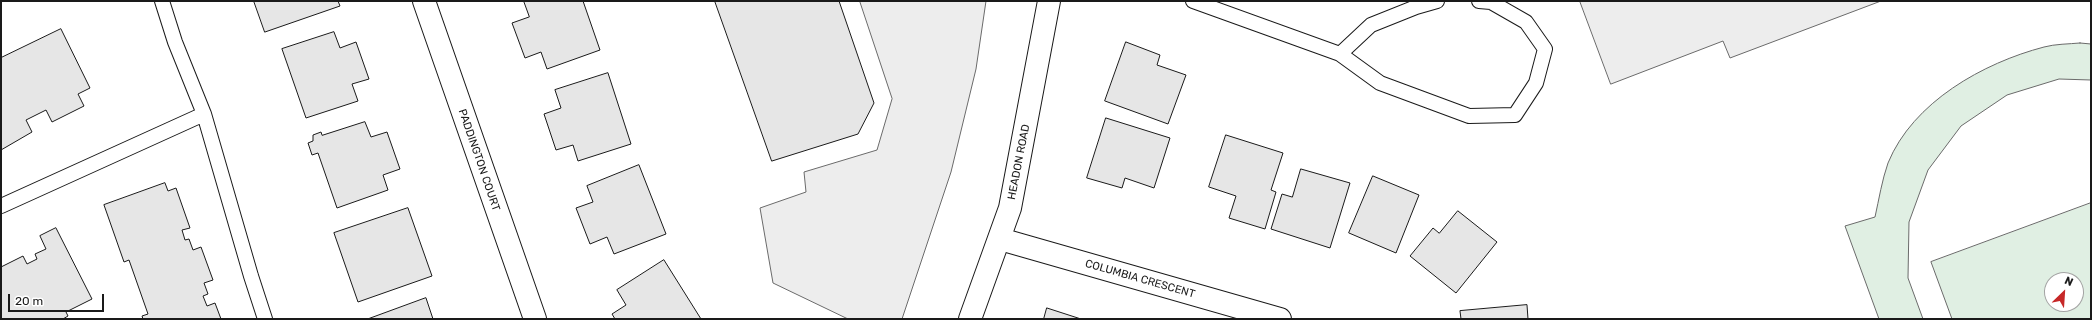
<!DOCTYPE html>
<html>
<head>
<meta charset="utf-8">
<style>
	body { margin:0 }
	#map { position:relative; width:2092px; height:320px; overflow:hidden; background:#fff; font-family:Rubik,sans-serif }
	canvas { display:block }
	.frame { position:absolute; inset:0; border:2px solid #1a1a1a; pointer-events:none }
	.north { position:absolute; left:2044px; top:272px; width:40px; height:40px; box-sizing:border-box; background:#fff; border:1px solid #a3a3a3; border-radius:50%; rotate:25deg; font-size:11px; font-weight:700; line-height:16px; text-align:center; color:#1a1a1a }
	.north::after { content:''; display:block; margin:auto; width:14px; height:18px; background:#c62828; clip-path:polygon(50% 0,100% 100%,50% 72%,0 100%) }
	.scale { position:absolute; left:8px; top:294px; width:96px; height:18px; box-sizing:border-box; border:2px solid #1a1a1a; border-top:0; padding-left:5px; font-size:12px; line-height:14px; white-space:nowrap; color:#1a1a1a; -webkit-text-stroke:3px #fff; paint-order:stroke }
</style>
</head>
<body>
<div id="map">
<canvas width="2092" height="320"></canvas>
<div class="frame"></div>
<div class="north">N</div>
<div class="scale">20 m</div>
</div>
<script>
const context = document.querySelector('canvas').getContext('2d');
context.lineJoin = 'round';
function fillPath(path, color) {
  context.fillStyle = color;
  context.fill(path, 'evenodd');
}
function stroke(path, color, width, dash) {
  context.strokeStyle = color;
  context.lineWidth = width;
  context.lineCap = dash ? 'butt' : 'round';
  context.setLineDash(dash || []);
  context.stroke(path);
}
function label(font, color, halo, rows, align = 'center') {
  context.font = font + ' Rubik,sans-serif';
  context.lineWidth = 3;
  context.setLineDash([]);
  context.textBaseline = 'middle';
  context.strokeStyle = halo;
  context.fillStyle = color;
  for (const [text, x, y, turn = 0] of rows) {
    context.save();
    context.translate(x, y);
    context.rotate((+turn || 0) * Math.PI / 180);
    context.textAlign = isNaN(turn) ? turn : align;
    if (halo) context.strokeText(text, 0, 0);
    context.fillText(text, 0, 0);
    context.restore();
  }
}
const green = new Path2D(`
	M2080,43L2091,44V80L2059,79L2007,95L1961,126L1928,170L1909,222L1908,278L1923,319H1879L1845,226L1875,217C1879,199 1882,180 1888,163C1913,102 1983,63 2044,47C2055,44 2069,44 2080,43Z
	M2091,203V319H1952L1931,262ZM2052,280H2076V304H2052Z`);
fillPath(green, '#e0efe3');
stroke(green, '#6a6a6a', 1);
const parking = new Path2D(`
	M860,1H986L976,69L951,172L902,319H848L773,283L760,208L806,192L804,172L877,150L892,99Z
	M1580,1H1881L1730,58L1723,41L1611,84Z`);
fillPath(parking, '#ededed');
stroke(parking, '#6a6a6a', 1);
const building = new Path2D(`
	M254,1H338L340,6L265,32Z
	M524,1H583L600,50L547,69L541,52L525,58L512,23L529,17Z
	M715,1H839L874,103L858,134L772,161Z
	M61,29L90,88L78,94L84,106L52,122L46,110L26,120L32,132L1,150V58Z
	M334,32L340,48L356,42L369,79L352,84L358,101L306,118L282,49Z
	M1126,42L1160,55L1157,65L1186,75L1168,124L1105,101Z
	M608,73L631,144L578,161L573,145L556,150L544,114L561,108L555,90Z
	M1106,118L1170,138L1154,188L1125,178L1122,188L1087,178Z
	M365,122L371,137L387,132L400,169L383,175L388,190L337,208L318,153L312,155L308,143L313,141V135L321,132L322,135Z
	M1226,135L1283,153L1271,190L1276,192L1265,229L1229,218L1236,196L1209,187Z
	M639,165L666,234L614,254L607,237L590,244L576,208L593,202L587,186Z
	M1301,169L1350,183L1330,248L1271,229L1282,194L1292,197Z
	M1373,176L1419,195L1396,253L1349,233Z
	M165,183L168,191L176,188L190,228L182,230L185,240L189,239L193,250L201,247L213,280L204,283L208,294L203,296L207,306L215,303L221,319H143L142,316L148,314L129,260L124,262L104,205Z
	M408,208L432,276L358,302L334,233Z
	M1458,211L1497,242L1456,293L1410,256L1433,228L1439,233Z
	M56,228L92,299L66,312L68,316L63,319H1V267L23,256L27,264L37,259L35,254L46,249L40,236Z
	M664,260L701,319H615L612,314L626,305L617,290Z
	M426,298L433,319H368Z
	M1527,305L1528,319H1461L1460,311Z
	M1047,308L1081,319H1044Z`);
fillPath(building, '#e6e6e6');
stroke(building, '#1a1a1a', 1);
const lane = new Path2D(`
	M162,1L175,42L204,114L251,276L265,319
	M1193,1L1340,54L1380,83L1469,116L1515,115L1536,83L1545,49L1526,22L1491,2L1479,1
	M1340,54L1371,25L1416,7L1437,1
	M1,206L204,114`);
const street = new Path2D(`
	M424,1L535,319
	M1000,239L1280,319`);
const secondary = new Path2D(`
	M970,319L1010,208L1049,1`);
stroke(lane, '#1a1a1a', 16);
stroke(street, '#1a1a1a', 24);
stroke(secondary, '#1a1a1a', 24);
stroke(lane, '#fff', 14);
stroke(street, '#fff', 22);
stroke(secondary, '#fff', 22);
label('11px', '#1a1a1a', '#fff', [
	["PADDINGTON COURT",479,160,71],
	["HEADON ROAD",1019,162,-79],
	["COLUMBIA CRESCENT",1140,279,16]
]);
</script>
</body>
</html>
